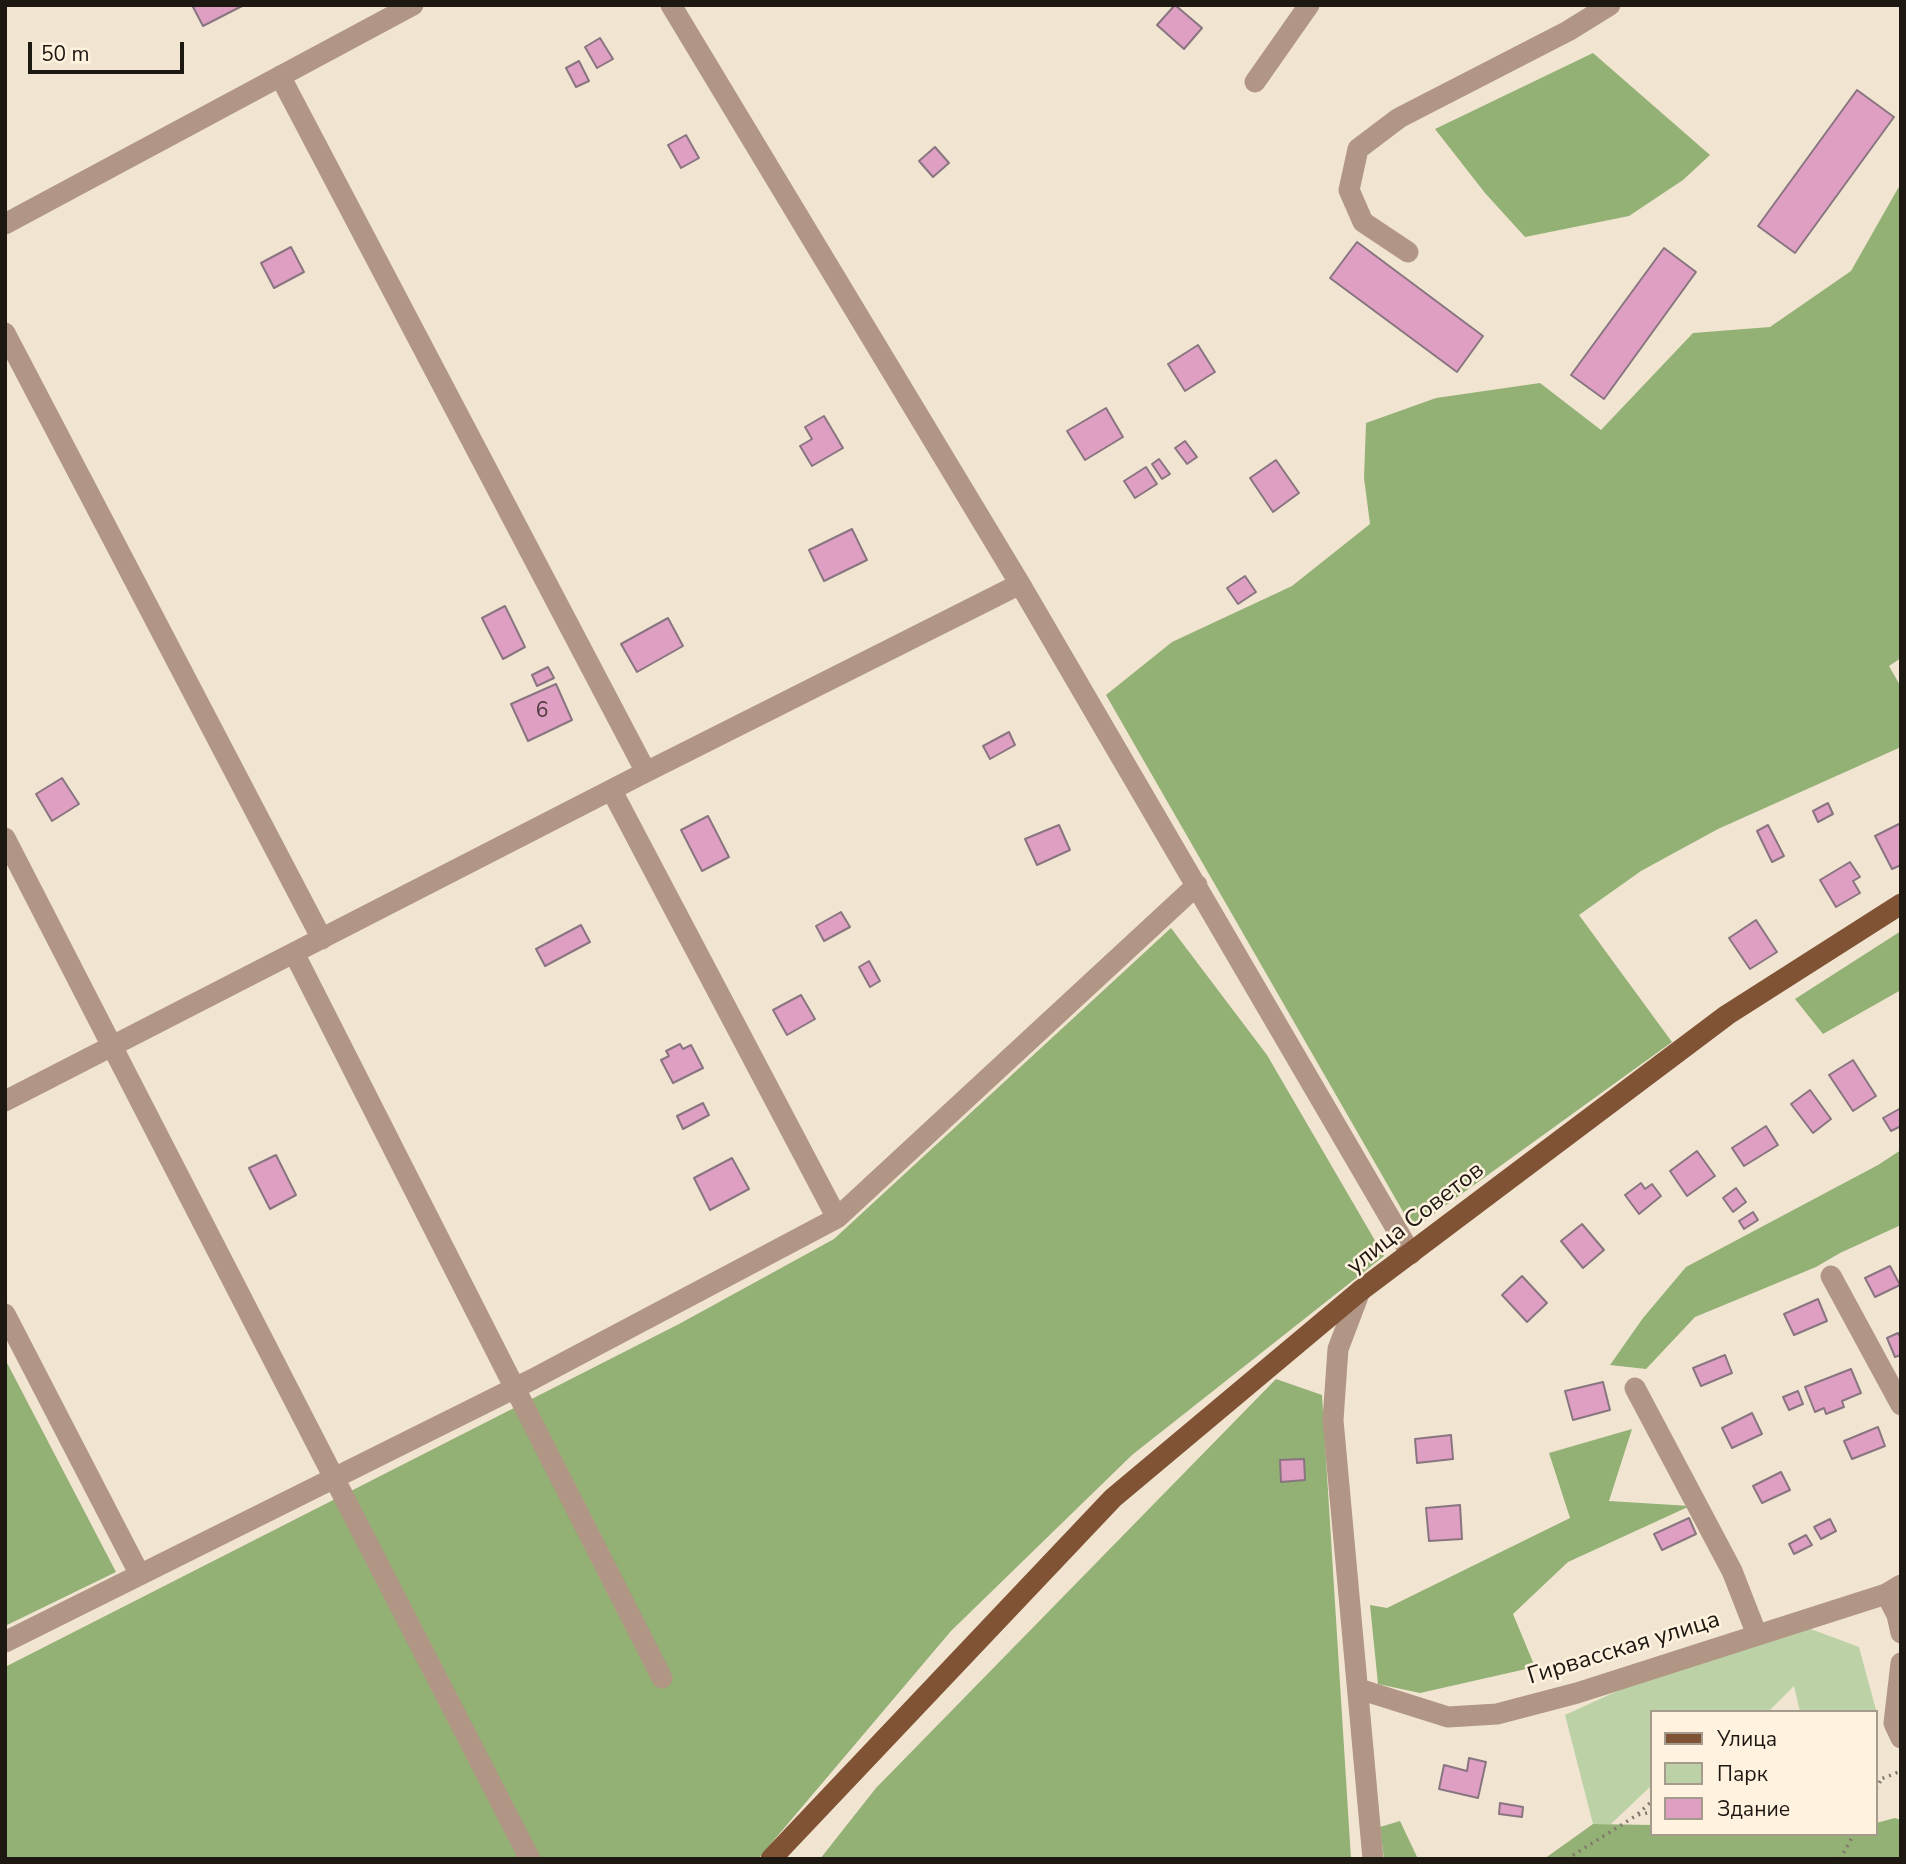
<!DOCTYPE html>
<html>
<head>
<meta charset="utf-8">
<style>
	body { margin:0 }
	#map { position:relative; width:1906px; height:1864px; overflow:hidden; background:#f1e5d2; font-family:"Nunito Sans",sans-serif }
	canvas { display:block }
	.frame { position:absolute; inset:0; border:7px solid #1d1812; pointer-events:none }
	.legend { position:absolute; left:1650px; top:1710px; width:228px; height:126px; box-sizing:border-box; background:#fff2df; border:2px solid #a59b8d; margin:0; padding:9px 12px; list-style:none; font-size:21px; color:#1d1812 }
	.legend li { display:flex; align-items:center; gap:14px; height:35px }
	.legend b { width:35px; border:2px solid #a59b8d }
	.scale { position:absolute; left:28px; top:42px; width:156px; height:32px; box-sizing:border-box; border:4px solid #1d1812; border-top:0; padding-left:9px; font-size:21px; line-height:24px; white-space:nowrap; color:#1d1812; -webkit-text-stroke:5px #fff2df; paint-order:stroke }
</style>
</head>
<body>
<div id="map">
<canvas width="1906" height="1864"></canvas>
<div class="frame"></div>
<ul class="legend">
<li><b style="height:9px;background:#805335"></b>Улица</li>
<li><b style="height:19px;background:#bcd2a6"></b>Парк</li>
<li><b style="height:19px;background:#df9fc2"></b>Здание</li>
</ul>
<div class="scale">50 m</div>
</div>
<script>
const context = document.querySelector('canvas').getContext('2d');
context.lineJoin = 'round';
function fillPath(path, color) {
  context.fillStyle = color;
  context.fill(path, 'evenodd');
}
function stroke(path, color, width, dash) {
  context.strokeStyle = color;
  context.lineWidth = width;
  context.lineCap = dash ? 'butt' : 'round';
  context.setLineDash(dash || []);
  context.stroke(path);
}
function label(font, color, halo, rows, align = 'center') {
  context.font = font + ' "Nunito Sans",sans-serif';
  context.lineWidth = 5;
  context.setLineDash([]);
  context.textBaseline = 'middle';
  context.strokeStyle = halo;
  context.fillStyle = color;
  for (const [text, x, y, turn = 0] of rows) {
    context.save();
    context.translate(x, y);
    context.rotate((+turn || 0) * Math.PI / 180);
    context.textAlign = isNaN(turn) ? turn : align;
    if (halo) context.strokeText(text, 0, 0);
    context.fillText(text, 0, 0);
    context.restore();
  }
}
fillPath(new Path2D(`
	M1808,1628L1859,1647L1876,1710L1800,1712L1794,1686L1768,1712H1652V1785L1611,1824H1593L1565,1715L1663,1670Z`), '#bcd2a6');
fillPath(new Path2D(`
	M1593,53L1710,155L1683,180L1629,216L1525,237L1485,193L1435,129Z
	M1901,183V658L1889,666L1901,687V747L1718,829L1641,871L1579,915L1672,1042L1413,1229L1106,695L1172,642L1292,586L1370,524L1364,478L1366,423L1436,398L1540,383L1601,430L1693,333L1770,327L1851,271Z
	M1171,928L1267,1055L1384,1256L1132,1455L951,1631L758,1859H5V1667L679,1324L834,1239Z
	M1901,931V990L1823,1034L1795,999Z
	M1901,1150V1225L1840,1253L1816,1267L1695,1317L1646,1369L1610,1365L1643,1318L1686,1267L1878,1165Z
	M5,1359L116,1572L5,1626Z
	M1276,1379L1322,1395L1351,1859H820L876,1788Z
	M1632,1429L1609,1501L1690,1506L1568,1562L1513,1614L1535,1667L1420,1693L1378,1684L1370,1605L1387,1608L1570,1518L1549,1453Z
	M1895,1818L1901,1820V1859H1544L1593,1824L1652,1825V1834H1731L1733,1836L1737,1834H1876V1823Z
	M1400,1821L1418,1859H1384L1380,1827Z`), '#93b075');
const building = new Path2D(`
	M192,5H244L203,26Z
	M1175,5L1202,28L1184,49L1157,25Z
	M600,38L613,59L597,68L585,47Z
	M579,61L589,81L576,87L566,68Z
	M1857,90L1894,117L1795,253L1758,226Z
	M686,135L699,158L681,168L668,145Z
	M935,147L949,163L933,177L919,161Z
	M1357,242L1483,336L1457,372L1330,278Z
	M291,247L304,272L274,288L261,263Z
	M1664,248L1696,272L1604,399L1571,375Z
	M1198,345L1215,372L1185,391L1168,364Z
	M1106,408L1123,437L1085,460L1067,431Z
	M824,416L843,448L812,466L800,446L812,439L805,427Z
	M1185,441L1197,457L1187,464L1175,448Z
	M1159,459L1170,474L1162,479L1152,464Z
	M1276,460L1299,493L1273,512L1250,478Z
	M1146,467L1157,484L1135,498L1124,481Z
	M852,529L867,560L824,581L809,550Z
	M1245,576L1256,592L1238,604L1227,588Z
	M505,606L525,647L503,659L482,618Z
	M668,618L683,646L637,672L621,644Z
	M548,667L554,678L537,686L532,675Z
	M556,684L572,720L528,741L511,704Z
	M1009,732L1015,745L990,759L983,746Z
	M62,778L79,804L52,821L36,794Z
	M1828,803L1833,814L1818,822L1813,811Z
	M708,816L729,857L702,871L681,830Z
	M1901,823V865L1892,869L1875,836Z
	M1059,825L1070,850L1037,865L1025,839Z
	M1768,825L1784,856L1772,862L1757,831Z
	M1850,862L1860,877L1853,881L1860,893L1836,907L1820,880Z
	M841,912L850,927L824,941L816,926Z
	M1756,920L1777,952L1750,969L1729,938Z
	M581,925L590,942L545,966L536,949Z
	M869,961L880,981L870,987L859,967Z
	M801,995L815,1019L787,1035L773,1010Z
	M680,1044L683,1049L691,1045L703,1068L673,1083L661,1060L669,1056L666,1051Z
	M1853,1060L1876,1096L1853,1111L1829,1075Z
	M1810,1090L1831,1119L1813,1133L1791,1104Z
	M703,1103L709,1115L683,1129L677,1116Z
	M1901,1108V1126L1891,1131L1883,1118Z
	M1766,1126L1778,1145L1744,1166L1732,1148Z
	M1697,1151L1715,1176L1687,1196L1670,1171Z
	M276,1155L296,1195L270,1209L249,1168Z
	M732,1158L749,1189L710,1210L694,1178Z
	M1641,1183L1645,1189L1652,1184L1661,1196L1639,1214L1625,1195Z
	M1736,1188L1746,1202L1733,1212L1723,1198Z
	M1753,1212L1758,1220L1744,1229L1739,1221Z
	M1582,1224L1604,1250L1583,1268L1561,1241Z
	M1890,1266L1900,1285L1875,1297L1865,1278Z
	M1522,1276L1547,1303L1527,1322L1502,1295Z
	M1818,1299L1827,1321L1794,1335L1784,1314Z
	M1898,1333L1901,1339V1355L1895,1357L1887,1338Z
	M1725,1355L1732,1373L1701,1386L1693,1368Z
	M1851,1369L1861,1393L1842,1401L1844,1407L1826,1414L1824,1408L1815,1412L1805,1387Z
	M1603,1382L1610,1410L1573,1420L1565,1391Z
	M1798,1391L1803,1404L1789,1410L1783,1397Z
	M1752,1413L1762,1434L1732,1448L1722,1428Z
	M1878,1427L1885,1446L1852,1459L1844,1441Z
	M1451,1435L1453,1459L1417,1463L1415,1439Z
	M1304,1459L1305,1480L1281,1482L1280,1460Z
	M1781,1472L1790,1490L1762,1503L1753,1486Z
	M1460,1505L1462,1539L1429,1541L1426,1508Z
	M1689,1518L1696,1534L1662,1550L1654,1534Z
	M1830,1519L1836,1531L1821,1539L1814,1527Z
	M1806,1535L1812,1545L1794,1554L1789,1544Z
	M1469,1758L1486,1762L1478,1798L1439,1789L1444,1765L1467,1771Z
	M1500,1803L1523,1807L1522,1817L1499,1814Z`);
fillPath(building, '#df9fc2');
stroke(building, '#897580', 2);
stroke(new Path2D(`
	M1876,1781L1901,1771
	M1876,1789L1881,1780
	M1638,1814L1652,1801
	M1567,1859L1637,1815L1652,1812
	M1840,1859L1854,1834`), '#80786c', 3.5, [2, 5]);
stroke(new Path2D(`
	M671,5L1020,584L1411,1254
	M280,76L646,772
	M1255,82L1309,5
	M5,224L413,5
	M1408,252L1363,222L1349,190L1358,149L1399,118L1568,31L1610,5
	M5,333L322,939
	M612,791L837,1218
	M5,838L530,1859
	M294,953L662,1678
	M5,1101L646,772L1020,584
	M1831,1276L1901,1405
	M1360,1291L1338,1349L1333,1420L1373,1859
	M5,1314L140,1575
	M1635,1388L1732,1571L1757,1635
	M1886,1594L1897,1615L1901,1633
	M5,1642L533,1379L837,1218L1197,885
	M1901,1663L1894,1723L1901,1738
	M1359,1689L1448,1717L1497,1714L1577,1693L1886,1594L1901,1585`), '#b19685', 21);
stroke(new Path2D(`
	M771,1859L1113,1498L1360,1291L1727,1015L1901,904`), '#805335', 21);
label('21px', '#4e3a3e', null, [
	["6",542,712]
]);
label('24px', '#1d1812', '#fff2df', [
	["улица Советов",1416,1219,-38],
	["Гирвасская улица",1624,1649,-17]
]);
</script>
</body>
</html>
